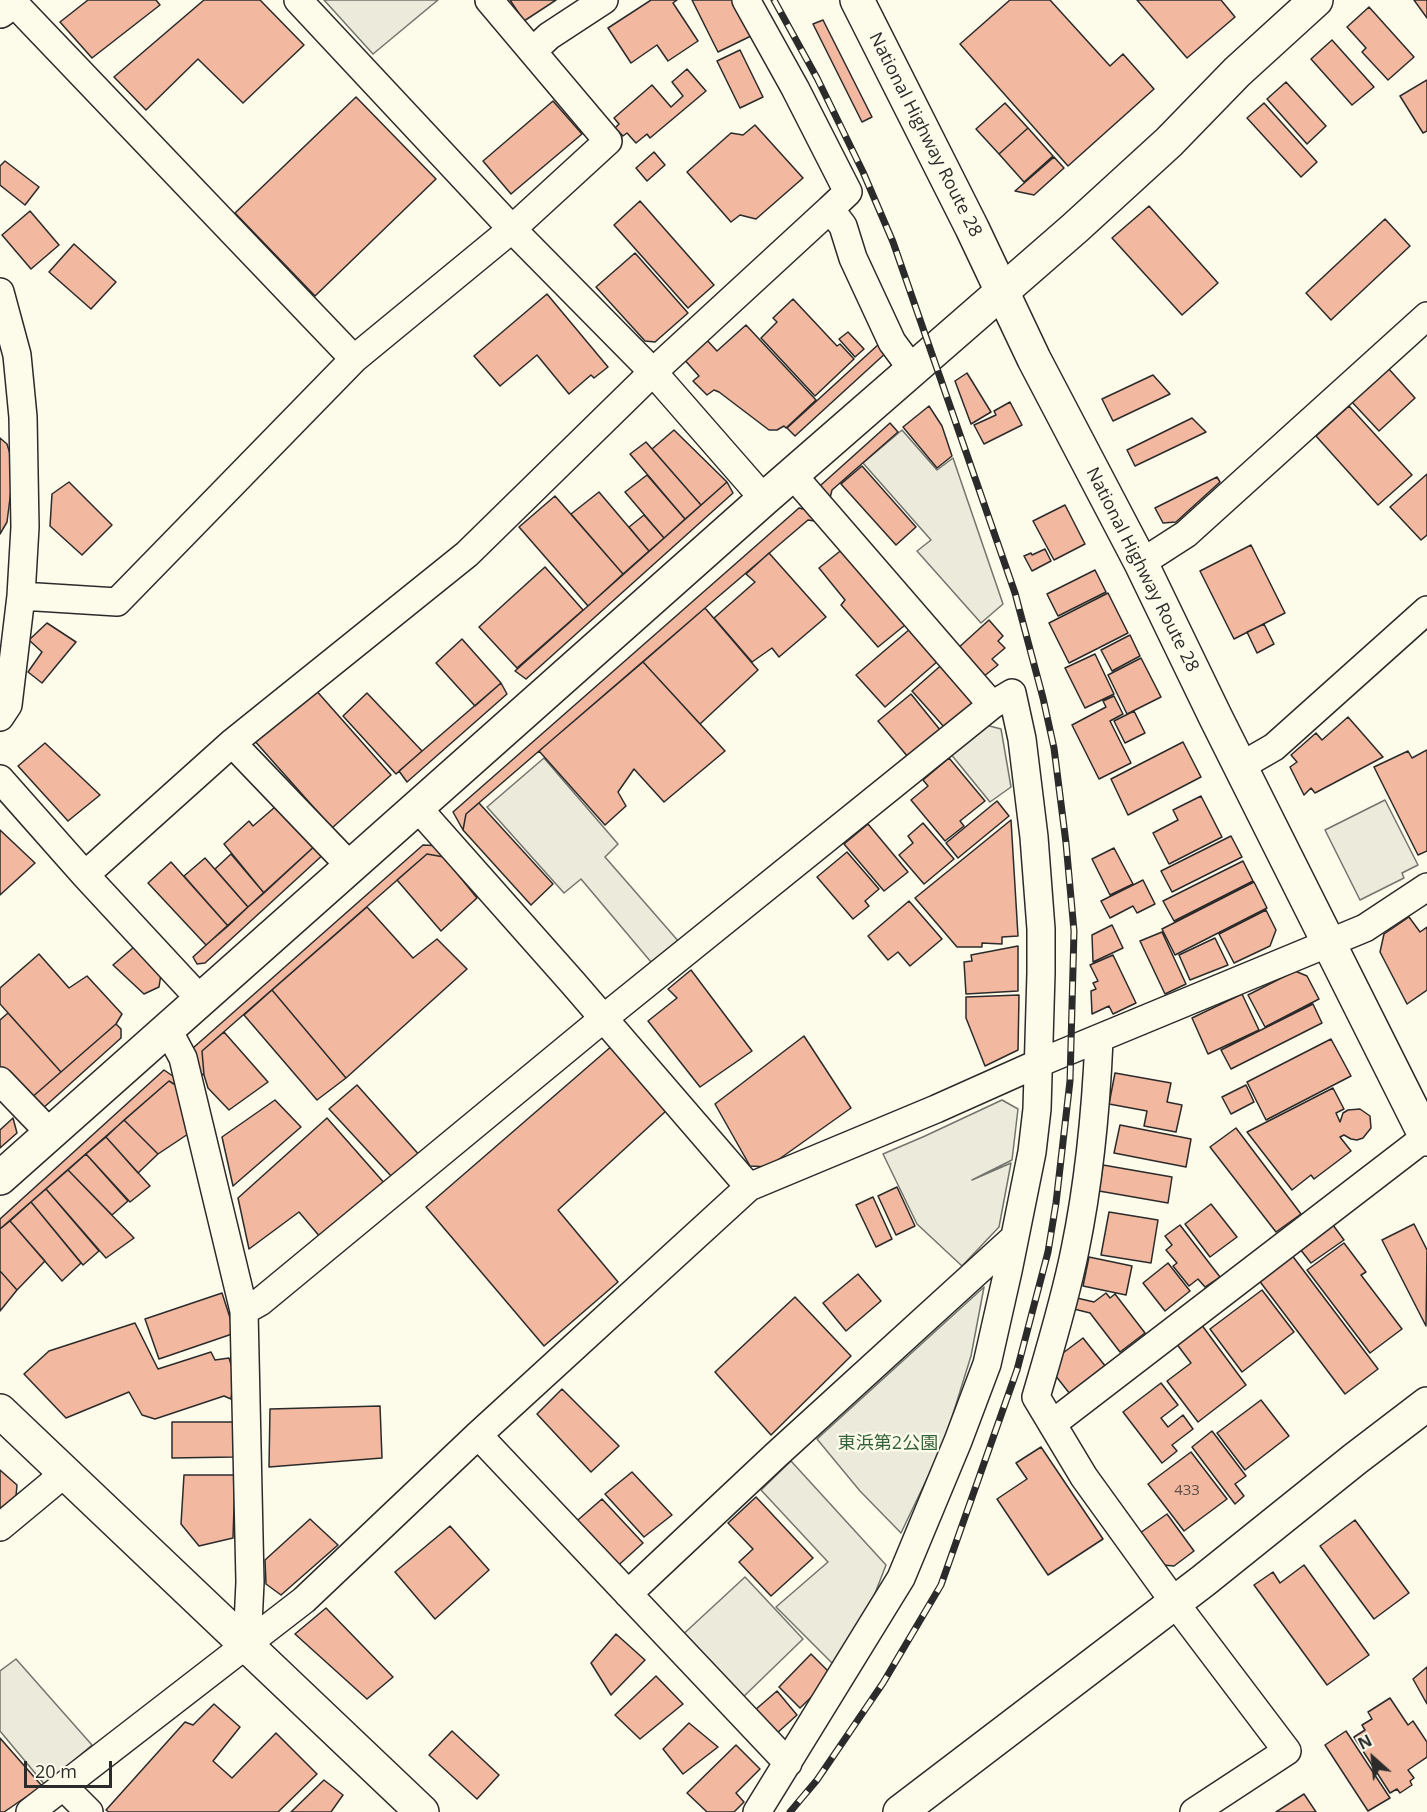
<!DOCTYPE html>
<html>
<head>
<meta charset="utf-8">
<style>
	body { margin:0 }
	#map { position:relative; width:1427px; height:1812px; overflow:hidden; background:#fdfbea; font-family:"Open Sans",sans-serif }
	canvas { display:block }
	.north { position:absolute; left:1343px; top:1728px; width:60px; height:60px; -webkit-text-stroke:4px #fdfbea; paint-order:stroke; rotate:333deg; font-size:16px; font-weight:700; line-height:24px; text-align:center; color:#2b2b2b }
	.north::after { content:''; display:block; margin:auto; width:21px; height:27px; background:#2b2b2b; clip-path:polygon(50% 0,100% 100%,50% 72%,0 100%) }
	.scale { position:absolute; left:24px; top:1761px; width:88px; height:27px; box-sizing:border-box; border:3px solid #2b2b2b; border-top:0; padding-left:8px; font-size:18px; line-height:21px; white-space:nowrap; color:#2b2b2b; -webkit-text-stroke:4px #fdfbea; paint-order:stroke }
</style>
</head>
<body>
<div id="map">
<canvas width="1427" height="1812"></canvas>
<div class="north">N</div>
<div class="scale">20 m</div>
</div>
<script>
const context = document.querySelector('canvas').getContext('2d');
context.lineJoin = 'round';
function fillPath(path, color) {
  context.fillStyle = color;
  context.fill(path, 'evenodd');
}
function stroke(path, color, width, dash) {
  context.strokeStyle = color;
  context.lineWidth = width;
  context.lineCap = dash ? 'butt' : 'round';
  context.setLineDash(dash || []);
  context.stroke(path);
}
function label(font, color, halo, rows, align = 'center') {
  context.font = font + ' "Open Sans","Noto Sans JP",sans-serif';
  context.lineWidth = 4.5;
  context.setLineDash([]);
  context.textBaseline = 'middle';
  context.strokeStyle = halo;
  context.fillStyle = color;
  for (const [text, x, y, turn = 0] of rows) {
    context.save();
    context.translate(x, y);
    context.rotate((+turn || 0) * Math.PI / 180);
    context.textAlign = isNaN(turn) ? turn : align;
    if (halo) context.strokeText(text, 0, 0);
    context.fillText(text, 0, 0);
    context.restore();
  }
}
const green = new Path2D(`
	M984,1287L971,1356L944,1443L901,1533L860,1491L817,1439Z`);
fillPath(green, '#ecebdb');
stroke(green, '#74746e', 1.5);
const parking = new Path2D(`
	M324,0H438L373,54Z
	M902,430L937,470L953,458L1003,604L981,623L917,551L931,540L863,463Z
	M986,725L1001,729L1011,787L990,802L950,753Z
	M544,758L618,844L605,857L680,943L651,962L581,879L564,893L487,807Z
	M1385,800L1418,865L1402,873L1404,878L1360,900L1325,830Z
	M1002,1100L1018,1109L1012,1160L972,1180L1011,1163L999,1227L962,1266L917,1224L883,1154L925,1136Z
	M791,1461L886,1565L862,1627L833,1664L776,1607L828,1562L761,1490Z
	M745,1577L803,1639L738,1702L678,1639Z
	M16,1659L92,1745L45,1785L0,1731V1671Z`);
fillPath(parking, '#eceadb');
stroke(parking, '#74746e', 1.5);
const building = new Path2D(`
	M88,0H156L160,5L92,58L60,22Z
	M204,0H260L304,45L243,103L198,59L146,110L114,77Z
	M510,0H556L524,21Z
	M651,0H677L673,3L698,41L668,61L657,45L631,63L608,28Z
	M692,0H733L751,36L718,52Z
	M1010,0H1050L1110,66L1123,54L1154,89L1068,166L960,44Z
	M1137,0H1221L1235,17L1187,58Z
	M1414,0H1427V18Z
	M1369,7L1414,57L1388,80L1362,52L1366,48L1347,27Z
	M823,20L872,117L862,122L813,24Z
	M1332,40L1374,87L1352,105L1311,59Z
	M740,50L763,97L740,108L717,61Z
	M687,69L706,91L650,138L647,134L636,143L627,133L623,136L615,128L619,124L614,118L652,85L671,107L683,96L672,82Z
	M1427,80V131L1423,133L1400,96Z
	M1286,82L1326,126L1307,144L1267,99Z
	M356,97L436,179L315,296L235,213Z
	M553,101L582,134L511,194L483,161Z
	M1005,103L1028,128L999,154L976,129Z
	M1264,103L1317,162L1301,177L1247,118Z
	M755,125L803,178L756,219L740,215L731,222L687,172L731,133L743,135Z
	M1028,128L1053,156L1024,182L999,154Z
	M654,152L665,165L647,181L636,168Z
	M1054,157L1064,168L1034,195L1015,191Z
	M5,161L39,187L25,205L0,185V166Z
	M640,201L714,285L688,308L614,225Z
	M1149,206L1218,283L1182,315L1112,238Z
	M30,211L59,245L31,269L2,235Z
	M1385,219L1410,246L1331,320L1306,293Z
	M74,244L116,282L91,309L49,272Z
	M635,253L688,313L655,342L645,341L596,287Z
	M547,294L608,367L594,378L591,375L569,394L537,355L500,386L474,356Z
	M793,299L837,346L840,344L854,359L815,396L761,338L777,322L773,318Z
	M746,325L816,400L786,428L784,426L777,430H769L719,392L714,390L707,395L693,381L699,376L682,357L704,337L717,351Z
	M848,332L864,349L855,357L839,339Z
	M880,343L888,351L795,436L787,428Z
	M1388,368L1415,398L1379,431L1351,401Z
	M967,373L991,412L971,424L955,381Z
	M1153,375L1170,394L1113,421L1102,399Z
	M1010,402L1022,425L984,444L974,425L996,415L994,411Z
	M929,406L942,426L952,456L937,468L903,427Z
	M1349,406L1412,475L1378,505L1316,436Z
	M1192,418L1206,432L1135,466L1127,450Z
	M890,423L898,432L832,490L828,506L819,490L821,485Z
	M674,430L727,482L701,505L652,449Z
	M0,438L7,444L14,467L7,522L0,534Z
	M646,442L701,505L685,519L630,454Z
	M862,466L916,527L896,545L841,484Z
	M1427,474V535L1421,540L1390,507Z
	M647,475L685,519L664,538L625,492Z
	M1217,477L1220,482L1176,522L1163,523L1155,508Z
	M69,482L112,525L82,555L50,526L52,494Z
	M727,482L733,493L526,679L515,671Z
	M599,492L649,551L623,574L571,514Z
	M555,496L623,574L588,606L519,527Z
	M1065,505L1085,544L1054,560L1033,521Z
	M799,508L815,512L821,522L808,520L705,608L466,814L463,830L453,812Z
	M644,515L664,538L649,551L629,527Z
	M1251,545L1285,613L1234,639L1200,571Z
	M844,548L910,621L878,647L841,605L845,600L819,568Z
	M1045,549L1051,561L1032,571L1024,556L1031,553L1032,555Z
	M769,553L826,617L779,657L772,648L752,662L714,618L755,582L746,574Z
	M545,567L583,610L517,668L479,627Z
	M1095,570L1106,592L1058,616L1047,594Z
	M1108,593L1128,633L1069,663L1049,623Z
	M705,608L758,670L700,724L643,662Z
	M989,620L1003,636L998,641L1005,648L992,659L998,665L983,677L957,649Z
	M47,623L76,642L42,683L28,672L42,652L29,640Z
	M1264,624L1274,644L1257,653L1247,632Z
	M910,629L938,661L885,707L856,675Z
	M1130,635L1140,656L1112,671L1101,650Z
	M462,639L501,683L475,706L436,663Z
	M1095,654L1114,694L1085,708L1065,668Z
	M1141,658L1161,697L1127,714L1108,675Z
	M946,661L973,691L972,705L945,728L912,691Z
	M643,662L725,751L664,802L634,769L618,792L626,806L605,825L539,751Z
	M501,683L507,694L407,782L399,771Z
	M314,688L391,775L332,828L253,739Z
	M367,693L422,751L396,774L343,716Z
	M911,694L941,731L908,757L878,721Z
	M1114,696L1123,714L1110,721L1131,763L1099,779L1072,725L1106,707L1103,701Z
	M1134,711L1145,733L1125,743L1114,721Z
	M1348,717L1383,757L1315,793L1311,788L1304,795L1290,767L1297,762L1291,755L1316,733L1322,740Z
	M1183,742L1201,777L1128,815L1111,779Z
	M45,743L100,795L68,821L18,766Z
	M1427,750V851L1418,855L1374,767L1408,751L1412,758Z
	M949,758L985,801L960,821L964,826L945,841L911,800L928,786L923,780Z
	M1201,796L1222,837L1169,864L1153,833L1178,820L1173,810Z
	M282,801L318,843L264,893L224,844L249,821L253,826Z
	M997,801L1009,816L958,858L946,843Z
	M479,803L553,884L531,905L463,830L466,814Z
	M1011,820L1018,936L1002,937V944L982,943V947H957L915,898Z
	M923,823L954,859L924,884L899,855L913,843L908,836Z
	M868,824L908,872L884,891L844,844Z
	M0,830L35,863L0,895Z
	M1231,836L1242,857L1172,892L1161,871Z
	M318,843L326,852L205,963L197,964L193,957Z
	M423,845L443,846L444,857L427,854L202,1051L204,1075L193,1071V1048Z
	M1114,848L1133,884L1110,895L1092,859Z
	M847,852L879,889L865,901L869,906L853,919L817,877Z
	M231,854L264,893L248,907L215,869Z
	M427,854L444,857L477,898L441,931L397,880Z
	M205,858L248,907L228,926L184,876Z
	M1243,861L1253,881L1174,921L1163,901Z
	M171,862L228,926L206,945L148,883Z
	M1143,880L1155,904L1137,913L1133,906L1110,918L1101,901Z
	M1254,882L1267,908L1175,955L1162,929Z
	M909,901L942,939L910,966L898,952L888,960L868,936Z
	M367,907L413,958L437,939L467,969L346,1078L272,990Z
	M1266,910L1276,930L1270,946L1234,963L1219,934Z
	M1409,917L1420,932L1427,927V990L1407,1004L1380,952L1384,934Z
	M1112,925L1123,948L1093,962L1092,935Z
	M1162,932L1186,984L1165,994L1140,941Z
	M1215,938L1228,965L1190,980L1179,955Z
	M1018,946V991L966,994L964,962L972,961L971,955Z
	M134,947L161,974L159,987L144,994L113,965Z
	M39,954L69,988L87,976L122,1014L116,1024L61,1072L0,1004V988Z
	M1113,955L1136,1003L1113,1014L1109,1006L1092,1014L1091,991L1096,989L1093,983L1098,981L1090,965Z
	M691,970L752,1051L700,1087L648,1021L677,998L668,989Z
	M1295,971L1307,976L1319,999L1265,1027L1248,995Z
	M272,990L346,1078L317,1100L244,1015Z
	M1242,994L1259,1030L1208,1054L1192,1018Z
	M1019,995L1018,1050L985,1066L966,1018V997Z
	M1313,1004L1322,1023L1231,1069L1221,1050Z
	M8,1013L61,1072L30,1099L0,1069V1020Z
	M116,1024L121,1029V1038L41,1110L30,1099Z
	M224,1032L268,1082L229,1110L208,1088L204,1075L202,1051Z
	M804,1036L851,1108L768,1167L750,1166L715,1104Z
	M1331,1039L1351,1076L1266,1120L1247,1082Z
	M613,1045L666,1111L558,1210L618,1282L544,1346L426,1207Z
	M164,1070L180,1081L179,1087L169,1081L0,1229V1219Z
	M1115,1073L1171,1083L1167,1102L1182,1105L1176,1132L1144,1126L1147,1111L1109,1104Z
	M169,1081L179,1087L191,1132L158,1154L124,1120Z
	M357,1085L422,1158L392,1177L329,1109Z
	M1246,1085L1254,1102L1231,1114L1222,1097Z
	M1333,1088L1344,1109L1336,1113L1340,1122L1343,1113L1348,1110L1360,1109L1370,1116L1371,1128L1363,1138L1357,1140L1351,1139L1344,1135L1340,1137L1351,1151L1314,1179L1311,1175L1292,1190L1247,1132Z
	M275,1100L301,1127L233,1186L222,1137Z
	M13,1118L17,1133L0,1148V1130Z
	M327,1118L386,1185L321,1238L299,1212L249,1249L238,1198Z
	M124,1120L158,1154L138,1173L106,1137Z
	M1120,1125L1191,1139L1186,1167L1114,1153Z
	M1236,1128L1301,1214L1276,1232L1210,1147Z
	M106,1137L150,1186L130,1202L86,1154Z
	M86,1154L128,1201L112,1215L68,1170Z
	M1103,1165L1172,1177L1168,1203L1099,1191Z
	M68,1170L134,1238L106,1258L46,1189Z
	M897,1187L915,1226L896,1235L878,1196Z
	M46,1189L99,1251L83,1265L31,1202Z
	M873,1197L892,1239L876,1247L856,1205Z
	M31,1202L81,1263L62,1281L10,1221Z
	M1211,1204L1237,1237L1210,1257L1185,1224Z
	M1109,1212L1158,1220L1151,1263L1101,1255Z
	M10,1221L45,1261L17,1290L0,1271V1229Z
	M1414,1224L1427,1250L1426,1326L1382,1240Z
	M1180,1225L1220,1277L1205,1287L1198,1279L1189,1286L1173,1266L1177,1263L1166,1250L1172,1245L1165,1236Z
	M1333,1225L1344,1240L1311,1263L1300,1249Z
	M1344,1243L1366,1272L1361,1275L1402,1329L1370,1353L1307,1270Z
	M1291,1254L1378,1369L1345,1394L1258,1279Z
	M1089,1257L1132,1266L1126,1295L1083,1286Z
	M1168,1263L1190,1291L1165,1311L1143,1283Z
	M0,1271L17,1290L0,1311Z
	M858,1274L881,1301L846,1331L823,1303Z
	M1262,1290L1294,1332L1242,1372L1210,1329Z
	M222,1293L235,1333L159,1359L145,1319Z
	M1106,1293L1110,1298L1115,1294L1145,1333L1120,1352L1090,1313L1074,1309L1077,1298L1094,1302Z
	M795,1297L851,1356L771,1435L715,1372Z
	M135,1323L158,1369L211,1352L215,1360L229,1358L234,1374L231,1399L224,1396L155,1419L142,1415L129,1392L66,1418L24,1374L49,1351Z
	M1201,1324L1246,1385L1198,1422L1167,1381L1191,1363L1176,1343Z
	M1083,1338L1106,1367L1070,1394L1055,1375L1063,1353Z
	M1161,1383L1178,1405L1161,1418L1168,1427L1183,1415L1193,1429L1172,1445L1177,1451L1162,1463L1123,1412Z
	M562,1389L619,1446L591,1472L537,1414Z
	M1261,1400L1289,1436L1245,1470L1217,1433Z
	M380,1406L382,1458L269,1467L270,1409Z
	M172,1422H235V1457L172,1458Z
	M1212,1431L1246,1476L1235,1484L1244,1496L1235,1504L1192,1447Z
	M1041,1447L1103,1539L1048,1575L997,1499L1027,1479L1016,1463Z
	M1191,1452L1227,1499L1184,1531L1148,1484Z
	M0,1470L17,1485L16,1496L0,1510Z
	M632,1472L672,1515L644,1537L605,1494Z
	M184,1475H235L233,1538L199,1546L181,1524Z
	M756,1497L813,1558L771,1596L739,1562L753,1549L728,1523Z
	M602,1499L643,1543L612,1571L571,1526Z
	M1167,1514L1194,1551L1174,1566L1163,1565L1140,1533Z
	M310,1519L338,1545L281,1595L266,1584L265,1560Z
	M1355,1520L1409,1593L1374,1619L1320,1546Z
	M450,1526L489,1570L435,1619L395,1572Z
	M1304,1565L1369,1655L1327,1685L1254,1585L1273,1572L1280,1583Z
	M326,1608L393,1677L367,1699L295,1634Z
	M616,1634L645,1660L611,1695L591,1663Z
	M811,1654L833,1676L800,1708L779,1687Z
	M1427,1667V1704L1413,1679Z
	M656,1676L683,1704L640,1739L615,1715Z
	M777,1691L797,1715L776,1734L755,1710Z
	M1390,1698L1408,1725L1413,1721L1427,1742V1757L1408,1770L1414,1778L1410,1781L1412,1785L1400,1793L1397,1789L1390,1793L1354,1737L1365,1730L1362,1725L1372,1719L1368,1712Z
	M214,1704L240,1727L213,1761L232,1778L276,1733L317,1774L278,1812H109L106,1810L185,1722L193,1725Z
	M689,1723L718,1747L683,1774L663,1749Z
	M452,1731L499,1775L477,1799L429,1755Z
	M1346,1731L1390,1798L1368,1811L1325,1745Z
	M0,1738L42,1786L4,1812H0Z
	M736,1745L760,1769L736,1793L744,1802L734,1812H707L687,1793Z
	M324,1780L343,1795L331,1812H291Z
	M1304,1794L1316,1812H1276Z`);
fillPath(building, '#f2b8a0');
stroke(building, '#2b2b2b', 1.5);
const minor = new Path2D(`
	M11,0L354,359
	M298,0L512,229L653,372L764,499
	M746,0L795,88L848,192L830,209L843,226L853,258L892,342L912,369
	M533,51L549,36L604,0
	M0,292L17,355L23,417L25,527L21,596L8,705L0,717
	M792,474L992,705
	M1141,563L1186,534L1427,316
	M21,596L117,602L354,359L512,229L608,141L489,0
	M1241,766L1274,747L1427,610
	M0,779L85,875L200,999
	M417,807L573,983L749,1187
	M350,866L232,743L467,554L653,372L830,209
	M85,875L232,743
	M167,1028L183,1058L244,1311L250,1582L247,1646
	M1099,1040C1096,1109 1089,1182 1075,1250C1065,1300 1050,1349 1036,1397L1084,1477L1175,1603L1287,1751L1194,1812
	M0,1081L50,1133
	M244,1311L260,1302L604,1018L992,705L1012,693L1022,739L1034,837L1041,929V973L1037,1109L1032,1152L1008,1271L987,1364L958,1441L901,1578L757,1812
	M1052,1424L1427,1136
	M478,1435L788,1763
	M0,1527L65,1473
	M628,1594L776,1455L1014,1238
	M64,1787L89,1812
	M30,1812L304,1600L478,1435L749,1187L936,1109L1039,1063L1365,928L1427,887`);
const tertiary = new Path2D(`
	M0,11L13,0
	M0,1178L764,499L1075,228L1169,142L1237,72L1316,0
	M0,1411L422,1812
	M900,1812L1203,1581L1355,1459L1427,1404`);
const trunk = new Path2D(`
	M857,0L972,228L1034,359L1141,563L1215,716L1427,1139`);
stroke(minor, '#2b2b2b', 30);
stroke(tertiary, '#2b2b2b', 36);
stroke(trunk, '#2b2b2b', 36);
stroke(minor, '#fdfbea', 27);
stroke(tertiary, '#fdfbea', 33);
stroke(trunk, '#fdfbea', 33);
const rail = new Path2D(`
	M774,0L817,78L863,172L893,242L1015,593L1043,698L1054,748L1066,843L1074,931L1070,1081L1056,1203L1048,1252L1017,1370L941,1585L883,1683L817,1780L790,1812`);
stroke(rail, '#2b2b2b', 7);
stroke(rail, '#fdfbea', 4.5, [14]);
label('15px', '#5d4e48', null, [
	["433",1187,1491]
]);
label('18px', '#2b2b2b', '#fdfbea', [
	["National Highway Route 28",925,135,63],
	["National Highway Route 28",1142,570,63]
]);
label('18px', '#34623c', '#fdfbea', [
	["東浜第2公園",888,1444]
]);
</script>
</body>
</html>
